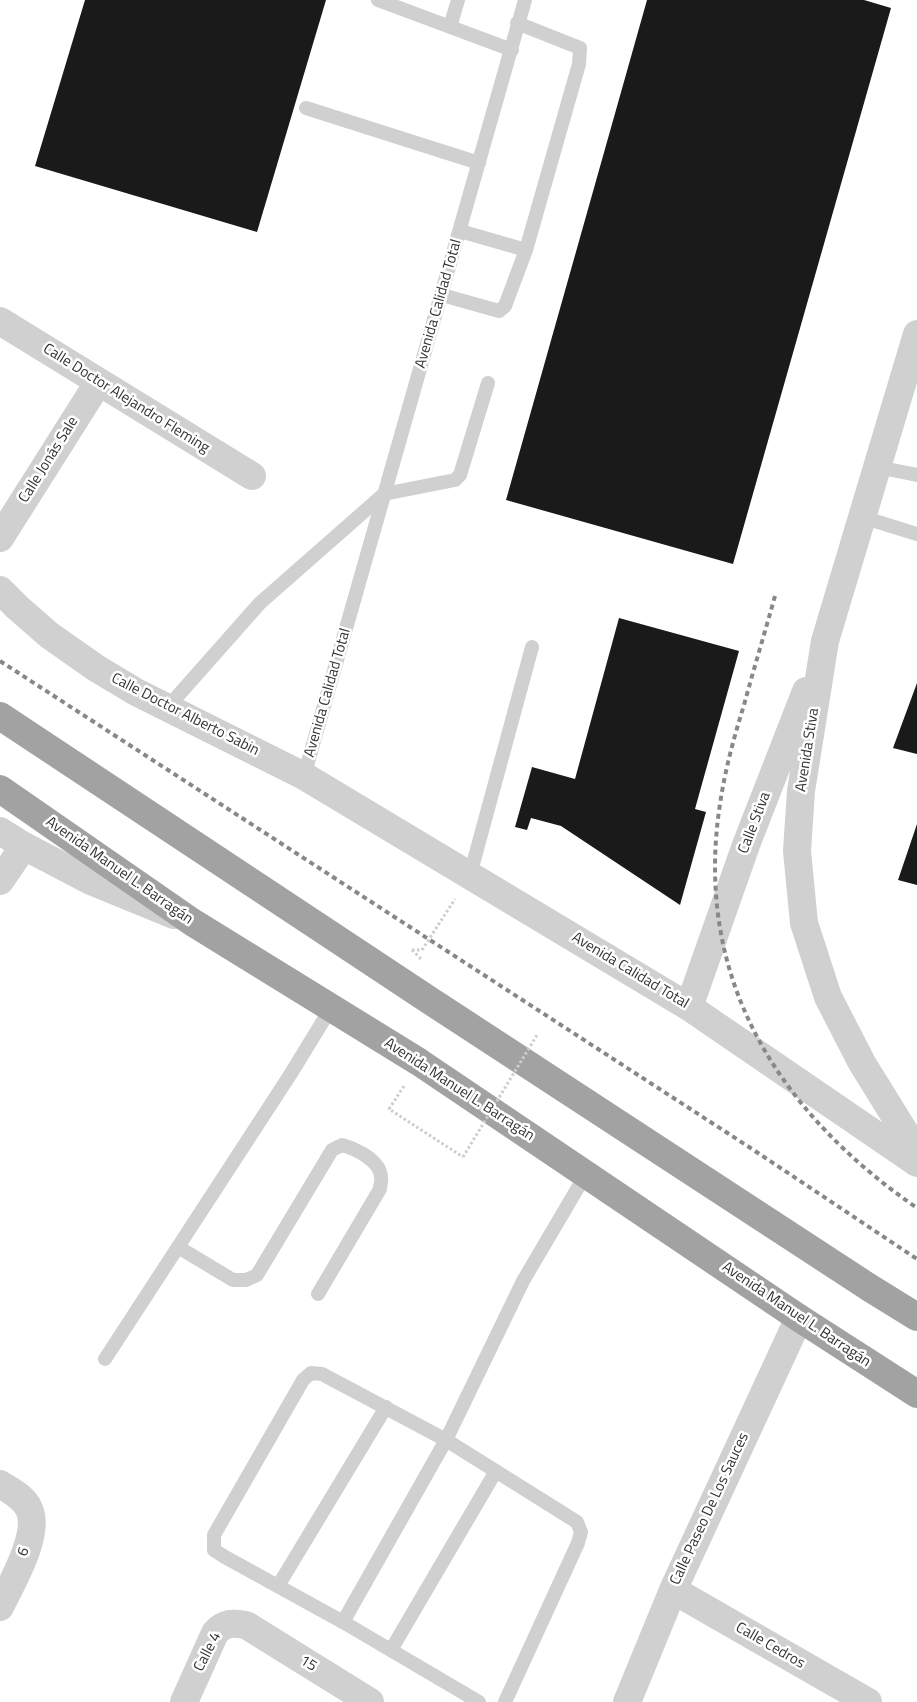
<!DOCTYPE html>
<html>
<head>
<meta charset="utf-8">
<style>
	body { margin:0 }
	canvas { display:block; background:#fff }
</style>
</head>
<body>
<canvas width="917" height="1702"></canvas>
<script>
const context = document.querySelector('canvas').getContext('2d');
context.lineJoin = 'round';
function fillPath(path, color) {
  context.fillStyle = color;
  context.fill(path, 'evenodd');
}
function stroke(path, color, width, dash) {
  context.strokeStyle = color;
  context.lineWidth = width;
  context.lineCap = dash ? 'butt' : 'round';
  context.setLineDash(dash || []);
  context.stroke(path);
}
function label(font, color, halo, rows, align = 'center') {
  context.font = font + ' "Titillium Web",sans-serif';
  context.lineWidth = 5;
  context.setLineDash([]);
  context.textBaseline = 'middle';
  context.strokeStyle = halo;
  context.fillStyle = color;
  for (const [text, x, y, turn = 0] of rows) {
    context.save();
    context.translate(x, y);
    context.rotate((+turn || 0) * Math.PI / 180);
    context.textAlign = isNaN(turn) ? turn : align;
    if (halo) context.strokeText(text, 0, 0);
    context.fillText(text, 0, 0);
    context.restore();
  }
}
fillPath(new Path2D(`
	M85,0H326L257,232L35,166Z
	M647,0H864L891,8L733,564L506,500Z
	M619,618L739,651L695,809L706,812L680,905L561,826L531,818L527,830L515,827L532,767L575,779Z
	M917,683V754L893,748Z
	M917,824V885L898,880Z`), '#1a1a1a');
stroke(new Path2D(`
	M412,950L422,960
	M412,950H422L455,899
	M404,1086L389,1109L463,1157`), '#cdcdcd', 3, [2.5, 2.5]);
stroke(new Path2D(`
	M378,0L512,50
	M450,27L458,0
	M306,108L479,163
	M460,231L526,250
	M442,295L499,311L505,306L526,250L579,64L580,48L517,23
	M877,467L917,475
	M862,517L917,534
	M167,708L260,603L384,494L455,480L460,475L488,383
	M304,776L525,0
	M470,875L532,647
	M178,1247L233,1280H246L257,1275L332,1150L342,1145C356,1149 380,1160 381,1177C382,1180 380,1185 380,1189L318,1294
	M105,1359L290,1075L331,1008
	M278,1586L386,1407
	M343,1622L446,1440L523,1281L586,1174
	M391,1650L496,1471
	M479,1702L343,1622L225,1557L214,1550V1535L303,1380L311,1373L322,1374L446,1440L577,1522L581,1532L578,1543L505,1702`), '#d0d0d0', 14);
stroke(new Path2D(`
	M0,321L252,476
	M917,334L825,641L801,791L797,851L804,923L828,997L862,1063L917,1152
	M0,538L98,383
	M0,590L17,607L49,635L96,668L136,692L304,776L689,1007L917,1163
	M0,881L24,846
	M689,1007L746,845L806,691
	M0,1484C11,1491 24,1497 29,1509C41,1534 11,1584 0,1607
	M673,1590L868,1702
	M184,1702L215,1633C225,1622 232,1623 246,1625L370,1702
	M627,1702L673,1590L799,1318`), '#d0d0d0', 28);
stroke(new Path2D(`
	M0,831L24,846L91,881L174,915`), '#d0d0d0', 28);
stroke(new Path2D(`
	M0,716L429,1000L870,1288L917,1317
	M0,789L192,922L419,1062L799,1318L917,1394`), '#a2a2a2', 28);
stroke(new Path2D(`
	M775,596C765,632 754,668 744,705C734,737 725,770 720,804C693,978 778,1112 917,1208
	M0,661L749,1147L917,1259`), '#888', 4, [5, 4]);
stroke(new Path2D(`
	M463,1157L537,1035`), '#cdcdcd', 3, [2.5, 2.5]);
label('15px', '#333', '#fff', [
	["Avenida Calidad Total",439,304,-74],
	["Calle Doctor Alejandro Fleming",126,399,32],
	["Calle Jonás Sale",49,460,-58],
	["Avenida Calidad Total",328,693,-74],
	["Calle Doctor Alberto Sabin",185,715,27],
	["Avenida Stiva",808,750,-81],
	["Calle Stiva",755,823,-69],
	["Avenida Manuel L. Barragán",119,871,35],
	["Avenida Calidad Total",630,971,31],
	["Avenida Manuel L. Barragán",459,1090,33],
	["Avenida Manuel L. Barragán",796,1315,34],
	["Calle Paseo De Los Sauces",710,1509,-65],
	["6",24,1552,-69],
	["Calle Cedros",770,1646,30],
	["Calle 4",208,1652,-63],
	["15",308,1664,32]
]);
</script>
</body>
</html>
